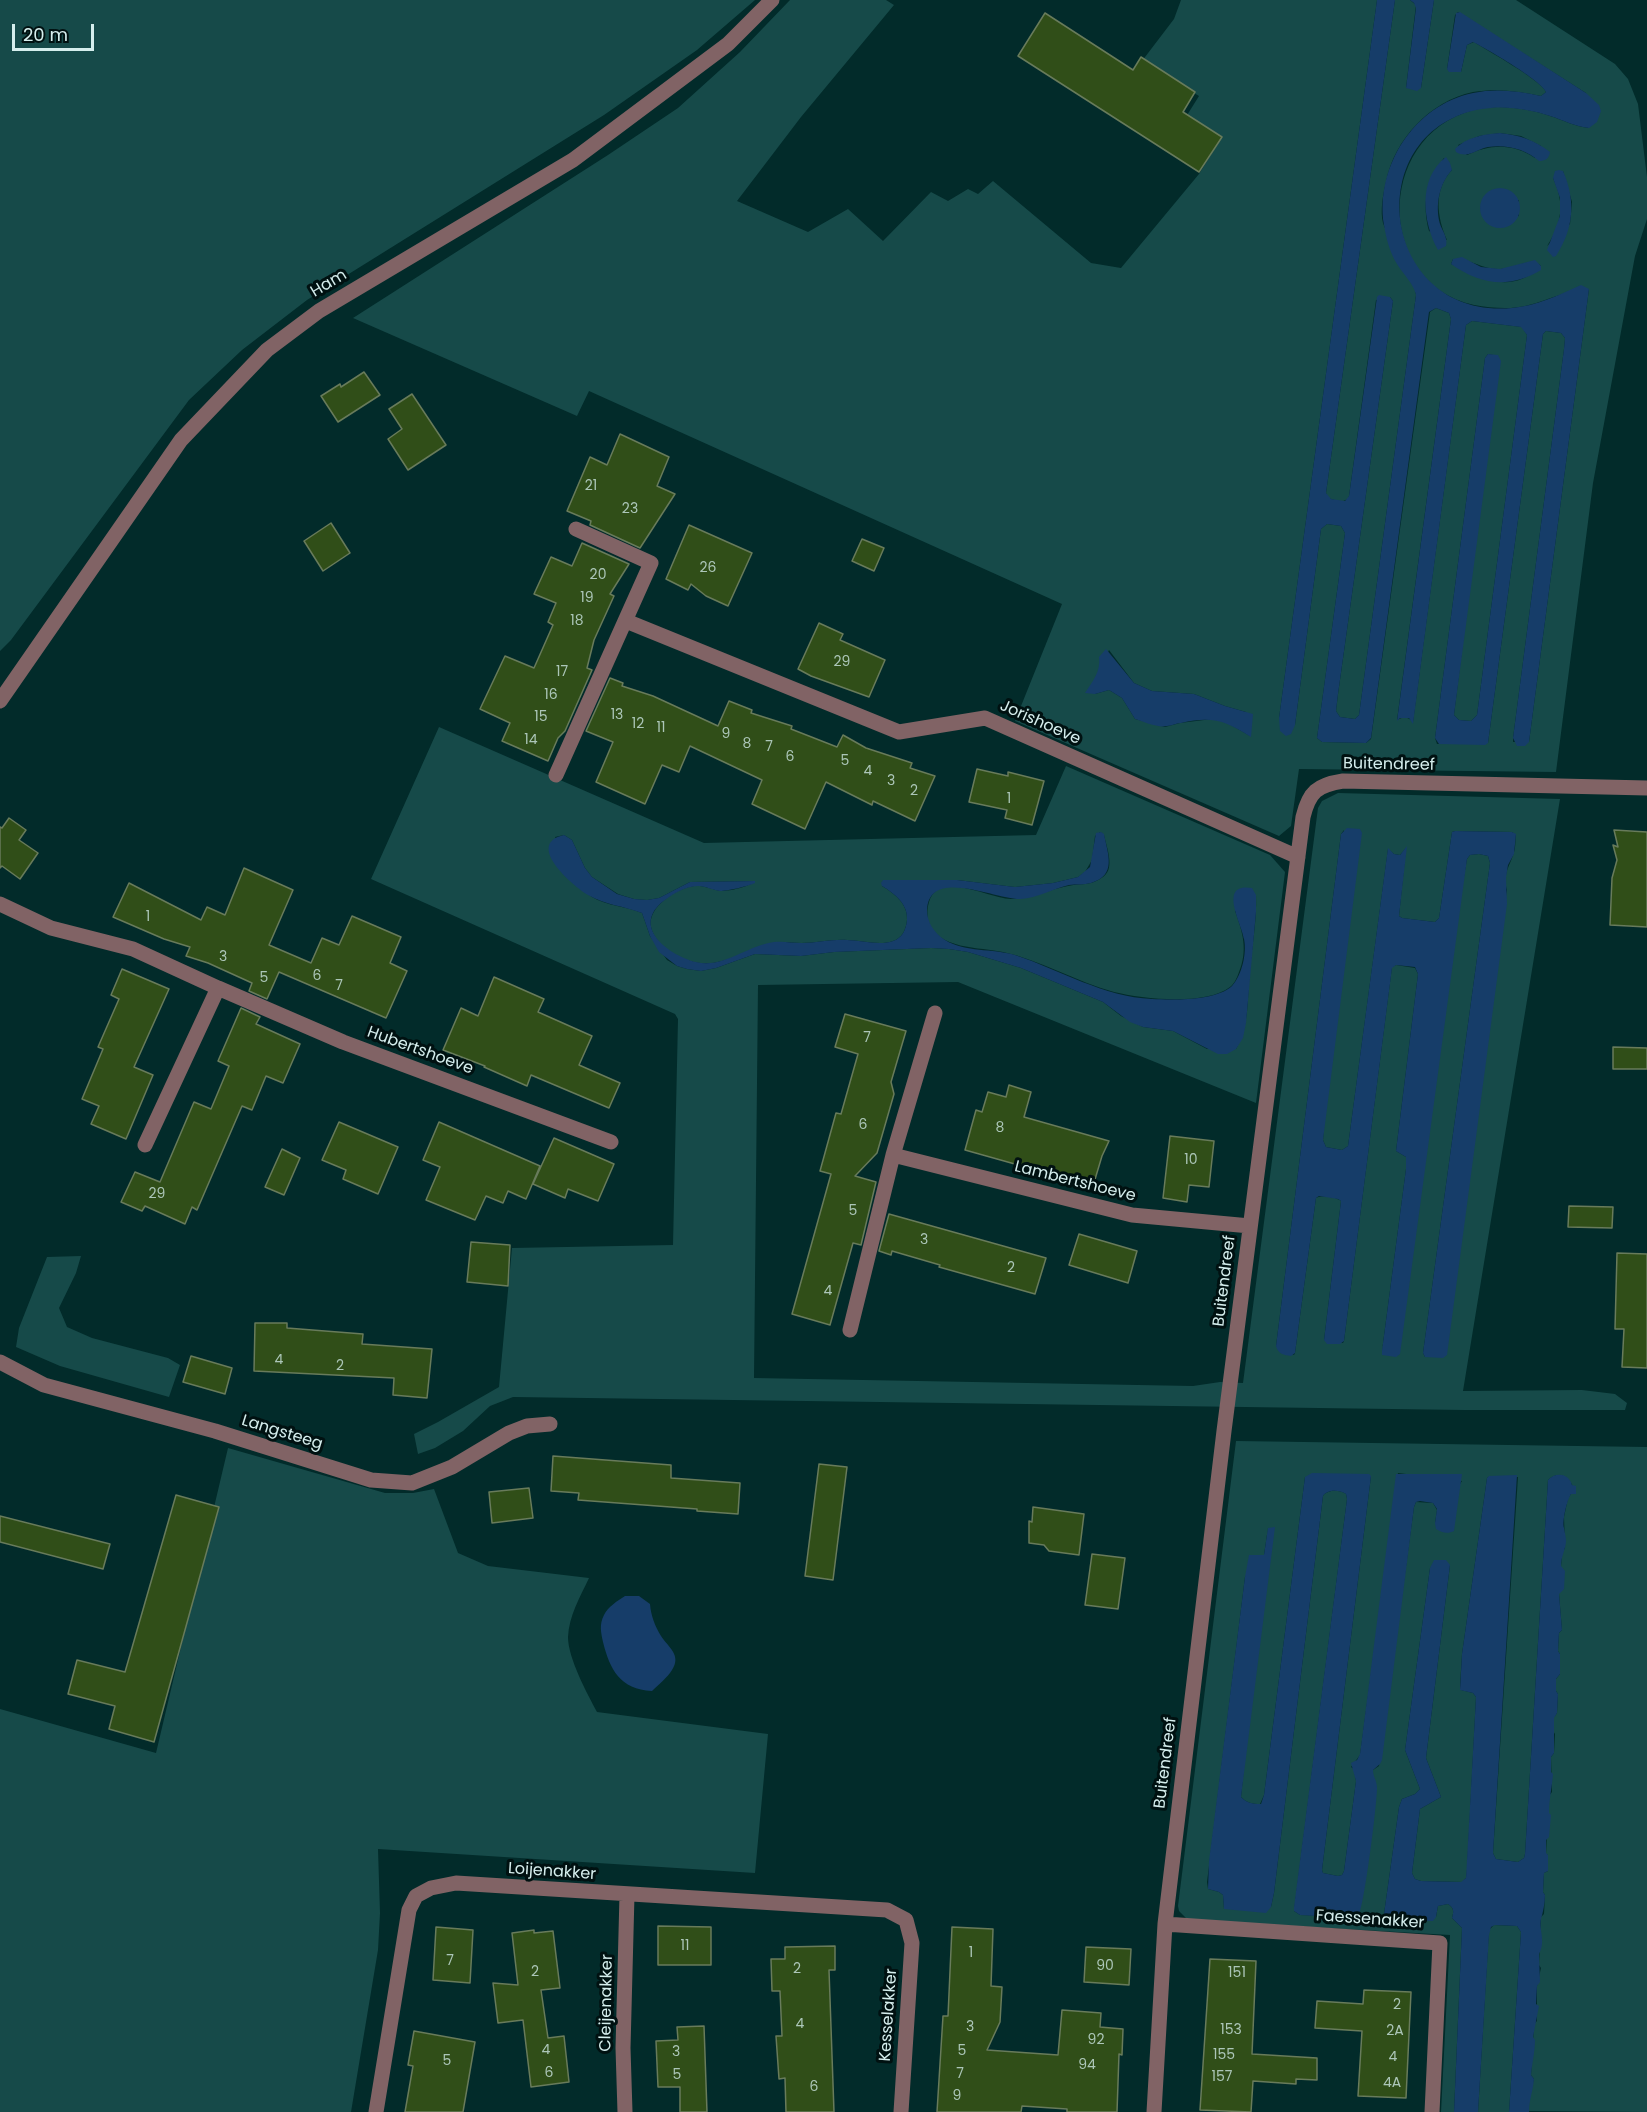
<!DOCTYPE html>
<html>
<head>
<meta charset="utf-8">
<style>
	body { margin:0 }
	#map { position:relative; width:1647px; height:2112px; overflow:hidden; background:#022b2a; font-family:Poppins,sans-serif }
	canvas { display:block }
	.scale { position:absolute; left:12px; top:24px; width:82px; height:27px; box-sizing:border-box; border:3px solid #d5eeed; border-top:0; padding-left:8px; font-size:18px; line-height:21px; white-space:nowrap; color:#d5eeed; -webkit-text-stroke:4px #011; paint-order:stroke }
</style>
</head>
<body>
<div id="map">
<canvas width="1647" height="2112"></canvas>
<div class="scale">20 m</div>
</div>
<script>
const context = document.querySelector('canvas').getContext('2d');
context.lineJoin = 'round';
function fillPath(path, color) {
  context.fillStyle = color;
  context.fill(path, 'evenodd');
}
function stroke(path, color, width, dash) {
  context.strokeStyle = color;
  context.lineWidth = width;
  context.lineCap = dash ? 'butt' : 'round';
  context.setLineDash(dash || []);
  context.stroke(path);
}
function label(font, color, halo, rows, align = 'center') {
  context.font = font + ' Poppins,sans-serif';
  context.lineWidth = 6;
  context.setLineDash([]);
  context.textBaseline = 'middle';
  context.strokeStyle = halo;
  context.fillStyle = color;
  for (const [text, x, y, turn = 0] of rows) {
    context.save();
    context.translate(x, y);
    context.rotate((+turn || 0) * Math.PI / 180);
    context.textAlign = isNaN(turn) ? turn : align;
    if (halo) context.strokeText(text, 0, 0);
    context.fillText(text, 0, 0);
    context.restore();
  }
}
fillPath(new Path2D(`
	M0,0H755L697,50L604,115L307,300L242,350L189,400L11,640L0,651Z
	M790,0H886L894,5L801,117L737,201L808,232L848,209L883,241L931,192L948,201L968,189L978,194L993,181L1091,263L1121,268L1199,174L1219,142L1184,120L1199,96L1142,61L1174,19L1181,0H1377L1279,718L1295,725L1321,529L1327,524L1341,526L1345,533L1317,738L1322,742L1366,743L1371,739L1430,312L1436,308L1449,313L1451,319L1397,720C1403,717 1407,716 1413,722L1466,325L1472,321L1522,327L1527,335L1477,715L1471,721L1459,720L1454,715L1498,356L1488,354L1485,358L1435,738L1437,744L1488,743L1543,334L1546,331L1561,333L1565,338L1564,349L1513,738V742H1529L1589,289C1570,289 1548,300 1529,305C1511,310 1492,308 1474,305C1371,282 1376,126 1483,108C1504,105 1530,109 1550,116C1563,120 1576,127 1589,128L1586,93L1458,12L1455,15L1447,69L1461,72L1467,45L1474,42C1488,51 1541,80 1546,92L1541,96C1519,91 1496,88 1473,92C1430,101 1394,140 1386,182C1383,194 1380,211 1383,223C1385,230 1390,237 1393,244C1400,259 1408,274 1415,289L1416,295L1359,715L1355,719L1340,717L1336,711L1338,694L1393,301L1390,297L1376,300L1349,496L1348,499L1341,502L1328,498L1326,493L1395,0H1410L1416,5L1406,88H1421L1434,0H1516L1615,64L1628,79L1638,104L1647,177V219L1635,256L1593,483L1556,772L1299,769L1291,826L1279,836L1015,721L1062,604L589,391L577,416L353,318L608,155L678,108L740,52ZM1500,133L1521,136L1541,146L1535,158C1513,143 1490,144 1467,155L1458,145L1479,136ZM1444,158L1452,170C1433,190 1437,217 1447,240L1429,231C1422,204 1426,180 1444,158ZM1563,171L1572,202L1570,224L1547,246C1562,224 1565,203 1553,178ZM1519,200V216L1486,221L1480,207ZM1453,259C1470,258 1483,270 1500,269C1513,269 1532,256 1541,266C1511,295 1483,279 1451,264ZM1109,650L1134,683L1152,691L1194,694L1225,706L1246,712L1250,736L1226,722L1212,719L1180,723L1165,727L1135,719L1122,698L1109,690L1095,694V679Z
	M439,727L704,843L1036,835L1066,766L1270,855L1285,872L1256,1103L958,982L758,985L754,1378L1193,1386L1220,1382L1243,1383L1318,808L1322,801L1338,793L1560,799L1463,1391L1582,1390L1615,1394L1627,1403L1625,1410H1464L513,1397L490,1406L463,1431L435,1448L418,1454L414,1434L438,1422L499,1387L512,1248L673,1245L678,1019L675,1014L371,879ZM1344,830L1323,1140L1326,1147L1342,1150L1348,1146L1388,849L1394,854L1400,855L1406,848L1399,916L1402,918L1435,922L1439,918L1452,832L1455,831L1512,832L1516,835C1515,841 1516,849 1513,855C1508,870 1503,874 1507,890L1425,1357L1423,1353L1490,863L1488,856L1479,854L1470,855L1467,859L1382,1351L1406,1169V1157L1396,1151L1418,974L1415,968L1396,965L1392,967L1344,1341L1343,1343L1324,1340L1341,1201C1336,1197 1322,1195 1316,1198L1295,1353L1294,1355L1276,1346L1341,834ZM1100,832L1104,835C1106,845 1114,865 1106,874C1103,878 1095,882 1091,883C1084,885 1075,884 1068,886C1051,889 1028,899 1011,899C990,899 938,869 929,902C927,908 927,914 928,920C936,950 981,947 1003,952C1040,960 1077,982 1114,992C1143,999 1205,1006 1230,987C1234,984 1237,978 1239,972C1248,950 1243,933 1235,911L1256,895C1257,921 1252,945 1250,971C1247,997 1250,1025 1236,1049H1207L1173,1031L1143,1027L1121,1016L1103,1002L1021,968L968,952L949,949L931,948L834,952L801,956L755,954L716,968L701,971L687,969L677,966L667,960L650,936L642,913C625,906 607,906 592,897C583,892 562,848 555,837L564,835L572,840L585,868L592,877L618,894L634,899L647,900L659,898L690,882L755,881C749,887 730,891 721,891C712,890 704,885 694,886C677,888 647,907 651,927C655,946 681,961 700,963C725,966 750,948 774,943C783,941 792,943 801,943C817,943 832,939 847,940C861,940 879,946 893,941C902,938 906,930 907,920C908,904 895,894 882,886L904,880H957L1015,887L1053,883L1078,877L1085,872L1092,860L1095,836Z
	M81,1256L76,1273L59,1308L67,1327L92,1338L168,1358L180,1365L169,1397L60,1366L16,1347L19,1328L47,1257Z
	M1236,1441L1647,1447V2112L1529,2111V2097L1534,2079L1531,2075L1534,2024L1537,2021V1986L1541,1968L1539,1965L1541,1917L1544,1914L1545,1895L1543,1892L1544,1873L1548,1871V1855L1546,1854L1549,1796L1552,1792L1551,1757L1554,1753L1555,1734L1553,1731L1554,1717L1557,1713L1558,1694L1556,1691V1679L1560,1674V1654L1558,1651L1559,1633L1562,1630L1559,1594L1562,1553L1565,1548L1564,1517L1568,1498L1571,1494H1575C1573,1480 1561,1468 1548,1480L1525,1854L1524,1858L1518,1862L1496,1859L1493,1853L1518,1477L1490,1476L1487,1478L1462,1654L1460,1686L1461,1690L1473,1693L1476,1697L1467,1870L1466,1878L1462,1882L1421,1881L1415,1879L1412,1873L1420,1809L1441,1797L1426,1758L1450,1565L1430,1568L1405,1750L1420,1789L1415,1794L1402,1799L1399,1807L1384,1914L1436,1917L1438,1906L1448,1904C1454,1908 1454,1911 1452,1918L1462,1928L1454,2112H1441L1450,1935L1188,1920L1179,1911L1178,1906ZM1398,1473L1462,1481L1435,1523L1437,1510L1433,1503L1416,1502L1414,1507L1379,1766L1373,1770L1358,1917L1300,1915L1294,1911L1347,1499L1346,1494C1340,1490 1328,1489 1323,1496L1274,1893L1271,1907L1224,1909L1223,1895L1219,1892L1208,1889L1207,1882L1245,1577L1264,1555L1268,1528L1241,1797C1247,1803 1252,1804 1260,1804L1264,1795L1305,1477L1371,1476L1322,1870L1323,1873L1338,1876L1342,1875L1344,1871L1356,1781L1354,1769L1351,1767L1360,1755Z
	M228,1448L385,1493H413L434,1489L458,1553L488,1566L589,1578C580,1597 569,1616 568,1637C568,1658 587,1693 597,1712L768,1734L755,1873L378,1849L380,1913L378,1950L351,2112H0V1709L156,1753Z
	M1494,1925L1517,1926L1521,1932L1509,2112H1478L1489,1930Z`), '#164a49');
fillPath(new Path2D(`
	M1377,0H1395L1326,493L1331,499L1345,501L1349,496L1377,297L1379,295L1390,297L1393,301L1338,694L1336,711L1340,717L1355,719L1359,715L1416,295C1414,284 1403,274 1397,264C1390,253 1386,238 1384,225C1375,167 1414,105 1473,93C1495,88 1519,91 1541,96L1546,92C1542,81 1487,49 1473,42L1467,45L1461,72H1449L1447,69L1456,13L1460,12L1586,93L1599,105L1601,111L1597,122L1589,128C1576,127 1563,120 1550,116C1530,109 1503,105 1482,109C1357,130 1380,320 1512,308C1536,306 1559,295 1581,285L1589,289L1529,742L1525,746H1517L1513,738L1564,349L1565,338L1561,333L1546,331L1543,334L1488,743L1485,745L1439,744L1435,738L1485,358L1488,354L1498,355L1501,361L1454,715L1459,720L1471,721L1477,715L1527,335L1521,327L1472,321L1466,325L1413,724L1409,718H1400L1397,721L1451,319L1449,313L1436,308L1429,312L1371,738L1366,743L1322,742L1317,738L1345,533L1341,526L1327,524L1321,529L1295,725L1291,734L1286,736L1280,731L1279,718Z
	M1410,0H1434L1421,88L1417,91L1406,88L1416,8L1414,3Z
	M1500,133C1520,135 1534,140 1550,152C1549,159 1545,161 1539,161C1526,149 1506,144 1488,147C1477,149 1468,159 1456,152L1455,149C1466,137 1485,134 1500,133Z
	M1446,157L1450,163L1452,170C1439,184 1435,206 1440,224C1443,232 1448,238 1446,246L1438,250C1423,223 1417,179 1446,157Z
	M1559,170L1563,171C1576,201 1574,228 1556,256L1553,257L1547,250L1560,216V198L1553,178L1555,171Z
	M1480 208a20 20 0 1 1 40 0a20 20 0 1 1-40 0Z
	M1462,257L1481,267L1500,269L1535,260L1541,266V270C1509,289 1481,285 1451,264L1453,259Z
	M1106,649L1134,683L1152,691L1194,694L1225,706L1253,714L1251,737C1225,720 1211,716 1181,723C1176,723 1172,726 1167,726C1157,728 1145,722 1135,719L1122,698L1109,690L1095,694L1085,693C1093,681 1101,671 1099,657Z
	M1347,828L1360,829L1362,833L1323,1140L1326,1147L1342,1150L1348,1146L1388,848L1394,854L1400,855L1407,846L1399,916L1402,918L1435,922L1439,918L1452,832L1455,831L1512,832L1516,834L1514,854L1508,865L1506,878L1507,904L1447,1355L1443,1358L1425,1357L1423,1353L1490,863L1488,856L1479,854L1470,855L1467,859L1400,1354L1396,1357L1382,1355V1351L1406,1169V1157L1396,1151L1418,974L1415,967L1396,965L1392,968L1344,1341L1340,1344H1327L1324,1340L1341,1201L1338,1199L1319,1196L1316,1198L1295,1353L1291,1356C1284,1355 1278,1354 1276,1346L1341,834Z
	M1101,832L1104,834C1108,855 1117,875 1091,883C1084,885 1076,884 1069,885C1052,889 1037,898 1021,899C997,900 929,866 927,910C927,922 934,933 945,940C966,953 992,948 1015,955C1060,970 1104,997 1152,999C1173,1000 1216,1001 1232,986C1242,975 1247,953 1244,939C1242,924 1217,882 1252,888L1256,895V912L1246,1023L1243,1038L1236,1049L1227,1054H1218L1173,1031L1143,1027L1130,1022L1103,1002L1021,968L968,952L949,949L931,948L834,952L801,956L755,954L716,968L701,971L687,969L677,966L659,952L650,936L642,913C624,906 605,905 588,895C573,886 524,844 564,835L572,840L585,868L592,877L617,894L634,899L647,900L659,898L690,882L755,881V883C749,886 727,891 720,891C712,890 706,886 698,886C685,886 671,895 661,903C632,929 671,956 696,962C723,969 748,945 774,942C783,941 793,943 802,943C817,943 832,939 847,940C861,940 879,946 893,941C902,938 906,930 907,920C908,904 895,894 882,886L881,883L883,880H957L1015,887L1053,883L1078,877L1090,867L1096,833Z
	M1312,1473L1369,1474L1371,1476L1322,1870L1323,1873L1338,1876L1342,1875L1344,1871L1356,1781L1351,1763L1357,1760L1360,1754L1396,1474H1462L1454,1531C1448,1534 1442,1533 1436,1529L1435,1523L1437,1509L1433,1503L1420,1501L1416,1502L1414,1507L1382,1760L1380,1764L1373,1770C1373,1777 1377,1781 1377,1788C1377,1804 1364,1909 1358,1917L1350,1918L1300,1915L1294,1911V1907L1347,1499L1346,1494C1339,1490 1328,1489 1323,1496L1274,1893L1271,1907L1266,1913L1224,1909L1223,1895L1219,1892L1208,1889L1209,1861L1245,1577L1249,1555H1264L1268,1528L1275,1527L1241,1797C1247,1803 1252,1804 1261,1804L1264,1795L1305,1477Z
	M1517,1475L1493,1853L1496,1859L1518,1862L1524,1858L1525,1854L1548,1480C1555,1472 1569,1473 1572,1485L1576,1486V1494H1571C1567,1500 1562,1521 1564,1528C1565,1534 1566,1536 1566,1542C1565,1551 1561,1557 1561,1566L1565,1571L1564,1589L1559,1594L1562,1630L1559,1633L1558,1651L1560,1654V1674L1556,1679V1691L1558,1694L1557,1713L1554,1718V1753L1551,1757V1772L1553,1774C1552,1788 1549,1799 1549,1813L1551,1815L1549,1837L1546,1840V1853L1548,1855V1871L1544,1873L1543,1892L1545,1895C1545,1903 1543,1912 1541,1919C1539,1931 1546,1942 1539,1954L1540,1982L1537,1986L1536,2004L1539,2006L1533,2037L1535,2040C1535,2052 1532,2063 1531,2075L1534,2079C1533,2091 1529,2100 1529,2112H1509L1521,1932L1517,1926L1495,1925L1491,1927L1489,1935L1478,2112H1454L1462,1928L1452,1918C1454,1911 1454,1908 1448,1904L1438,1906L1436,1917L1433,1921L1388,1919L1384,1914L1399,1807L1402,1799L1415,1794L1420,1789L1405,1750L1430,1568L1434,1560H1446L1450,1565L1426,1758L1441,1797L1420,1809L1412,1873L1415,1879L1421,1881L1461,1882L1466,1878L1476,1697L1473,1693L1460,1690L1462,1654L1487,1478L1489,1476Z
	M625,1596H639L650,1604C651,1616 655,1626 661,1636C668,1647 682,1655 672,1670C667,1678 659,1684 652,1691C620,1689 610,1670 603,1642C601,1632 599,1625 604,1615C608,1607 617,1601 625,1596Z`), '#163d69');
const building = new Path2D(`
	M1045,13L1133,70L1141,57L1195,92L1183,112L1222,137L1199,172L1018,56Z
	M364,372L380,395L338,422L321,396L340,384L341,387Z
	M412,394L446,445L408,470L388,439L402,429L389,409Z
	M620,434L669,457L657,486L675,494L640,548L590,525L591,521L567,511L590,457L607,465Z
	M331,523L350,553L323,571L304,541Z
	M689,525L752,553L728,606L706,596L691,584L688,590L666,579Z
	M862,539L884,548L874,571L852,561Z
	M582,543L629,564L610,594L614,596L594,640L587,668L592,670L565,731L558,738L548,761L502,741L510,723L480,709L505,656L534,668L553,625L548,622L556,603L534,594L551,557L572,566Z
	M819,623L843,634L840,640L885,660L869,697L811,676L798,669Z
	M610,678L623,683L622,686L653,696L718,726L729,701L752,710L751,713L792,726L791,729L837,747L843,735L866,748L912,763L910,768L935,776L915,821L873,801L872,805L826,782L805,829L752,804L762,780L690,746L679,772L662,765L645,804L596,782L613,742L586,731Z
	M977,769L1008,776V772L1044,781L1032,825L1005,818L1007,810L969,802Z
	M9,818L26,830L19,840L38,853L20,879L2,866L0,868V827L2,828Z
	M1614,830L1647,832V927L1610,925L1612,878L1617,860L1613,845L1618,847Z
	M244,868L293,890L269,945L311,963L322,938L339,945L352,916L401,937L390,963L407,971L386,1018L279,972L267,999L249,991L252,983L208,963L186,956L190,947L164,939L113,917L129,883L201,920L207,907L225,915Z
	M122,969L169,989L134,1067L153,1075L126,1139L91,1124L99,1106L82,1099L103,1049L98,1047L119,999L111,995Z
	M494,977L544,999L538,1012L592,1036L579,1065L620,1083L609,1108L531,1075L527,1086L484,1067L485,1066L443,1050L461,1008L478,1016Z
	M241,1008L260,1017L256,1024L300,1044L283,1083L266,1076L252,1110L242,1106L197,1210L192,1207L185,1224L145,1206L142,1211L121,1202L135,1172L160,1182L194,1102L211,1109L229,1066L218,1061Z
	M845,1014L906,1031L891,1082L894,1094L877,1153L855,1176L876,1182L861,1245L853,1243L830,1325L792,1314L831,1174L820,1171L836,1113L841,1114L858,1054L835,1047Z
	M1613,1047L1647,1048V1069H1613Z
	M1009,1085L1031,1092L1024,1117L1109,1141L1102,1156L1093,1186L965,1150L976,1110L982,1112L988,1092L1006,1097Z
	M339,1122L398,1147L378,1194L343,1179L346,1170L322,1160Z
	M439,1122L540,1166L526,1199L508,1191L503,1203L486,1196L475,1220L426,1200L440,1167L423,1160Z
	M1170,1136L1214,1141L1209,1187L1189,1185L1187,1202L1163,1198Z
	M554,1138L614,1164L598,1201L568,1189L565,1198L533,1184Z
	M282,1149L300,1158L284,1195L265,1187Z
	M1569,1206L1613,1207L1612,1228L1568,1227Z
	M889,1214L1046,1258L1035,1294L939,1267L940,1265L892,1251L891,1255L879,1251Z
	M1079,1234L1137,1251L1128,1283L1069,1265Z
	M471,1242L510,1245L508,1286L467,1282Z
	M1617,1253L1647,1254V1368L1622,1367L1624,1329H1615Z
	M255,1323H287V1328L363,1334L362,1344L432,1349L427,1398L393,1395L394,1378L254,1371Z
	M191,1356L232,1368L225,1394L183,1382Z
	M553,1456L671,1465V1478L740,1483L738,1514L697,1511V1509L578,1500L579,1493L551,1491Z
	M819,1464L847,1467L833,1580L805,1576Z
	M529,1488L533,1518L492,1523L489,1492Z
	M176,1495L219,1507L154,1742L109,1729L115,1706L68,1694L77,1660L125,1672Z
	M1033,1507L1084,1514L1079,1555L1049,1551L1044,1545L1029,1543V1521L1032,1522Z
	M0,1516L110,1544L103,1569L0,1542Z
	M1092,1554L1125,1558L1118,1609L1085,1605Z
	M658,1926L711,1927V1965H658Z
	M436,1927L473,1930L470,1983L433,1980Z
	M952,1927L993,1929L991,1986L1002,1987L1000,2022L987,2050L1058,2055L1062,2010L1101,2013L1100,2027L1123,2029L1122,2055L1119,2054L1117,2112H1067V2109L1022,2106L1021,2112H937L943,2016H948Z
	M534,1930V1933L553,1931L560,1988L541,1990L548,2038L564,2036L569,2082L531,2087L523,2020L498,2023L493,1983L518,1985L512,1933Z
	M835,1946V1970H829L834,2112H786L785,2078L779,2079L776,2036H782L780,1991H772L771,1959H785V1947Z
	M1086,1947L1131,1949L1129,1985L1084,1982Z
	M1210,1959L1256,1961L1252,2054L1317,2058V2080L1296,2079V2084L1253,2081L1251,2112L1200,2110Z
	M1364,1990L1411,1992L1406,2098L1358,2096L1362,2031L1315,2028L1317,2001L1363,2004Z
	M704,2026L707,2112H680V2087H658L656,2041L678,2040L677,2027Z
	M414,2031L475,2042L463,2112H405L413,2066L408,2065Z`);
fillPath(building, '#304e18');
stroke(building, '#687b5b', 1.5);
stroke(new Path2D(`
	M626,621L899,732L985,718L1298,857
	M0,701L181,440L267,350L319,311L573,160L728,44L772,0
	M556,775L651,563L576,529
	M0,904L51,928L133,949L218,988L343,1042L611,1142
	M145,1145L218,988
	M893,1155L1132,1215L1250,1226
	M850,1330L893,1155L935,1013
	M0,1362L44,1385L215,1431L371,1480L412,1483L452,1467L509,1433L527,1426L550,1424
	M1165,1924L1440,1943L1432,2112
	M376,2112L409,1910L416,1896L431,1888L456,1883L887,1910L906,1920L912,1943L901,2112
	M625,2112L623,2048L627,1895
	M1154,2112L1165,1924L1224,1431L1303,817C1309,792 1317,785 1343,781L1647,788`), '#816365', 15);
label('14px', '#acc6b8', null, [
	["21",591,486],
	["23",630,509],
	["26",708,568],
	["20",598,575],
	["19",587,598],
	["18",577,621],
	["29",842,662],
	["17",562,672],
	["16",551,695],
	["13",617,715],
	["15",541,717],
	["12",638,724],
	["11",661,728],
	["9",726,734],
	["14",531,740],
	["8",747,744],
	["7",769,747],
	["6",790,757],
	["5",845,761],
	["4",868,771],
	["3",891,781],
	["2",914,791],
	["1",1009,799],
	["1",148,917],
	["3",223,957],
	["6",317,976],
	["5",264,978],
	["7",339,986],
	["7",867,1038],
	["6",863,1125],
	["8",1000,1128],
	["10",1191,1160],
	["29",157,1194],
	["5",853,1211],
	["3",924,1240],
	["2",1011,1268],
	["4",828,1291],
	["4",279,1360],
	["2",340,1366],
	["11",685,1946],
	["1",971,1953],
	["7",450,1961],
	["90",1105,1966],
	["2",797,1969],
	["2",535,1972],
	["151",1237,1973],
	["2",1397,2005],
	["4",800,2024],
	["3",970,2027],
	["153",1231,2030],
	["2A",1395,2031],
	["92",1096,2040],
	["4",546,2050],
	["5",962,2051],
	["3",676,2052],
	["155",1224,2055],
	["4",1393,2057],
	["5",447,2061],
	["94",1087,2065],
	["6",549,2073],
	["7",960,2074],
	["5",677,2075],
	["157",1222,2077],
	["4A",1392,2083],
	["6",814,2087],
	["9",957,2096]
]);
label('16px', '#d5eeed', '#011', [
	["Ham",329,284,-31],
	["Jorishoeve",1040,723,24],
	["Buitendreef",1389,765,1],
	["Hubertshoeve",420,1051,20],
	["Lambertshoeve",1075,1182,14],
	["Buitendreef",1225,1281,-83],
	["Langsteeg",282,1433,17],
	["Buitendreef",1166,1763,-83],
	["Loijenakker",552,1872,4],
	["Faessenakker",1370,1920,4],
	["Cleijenakker",607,2003,-89],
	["Kesselakker",889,2015,-86]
]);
</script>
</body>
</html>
